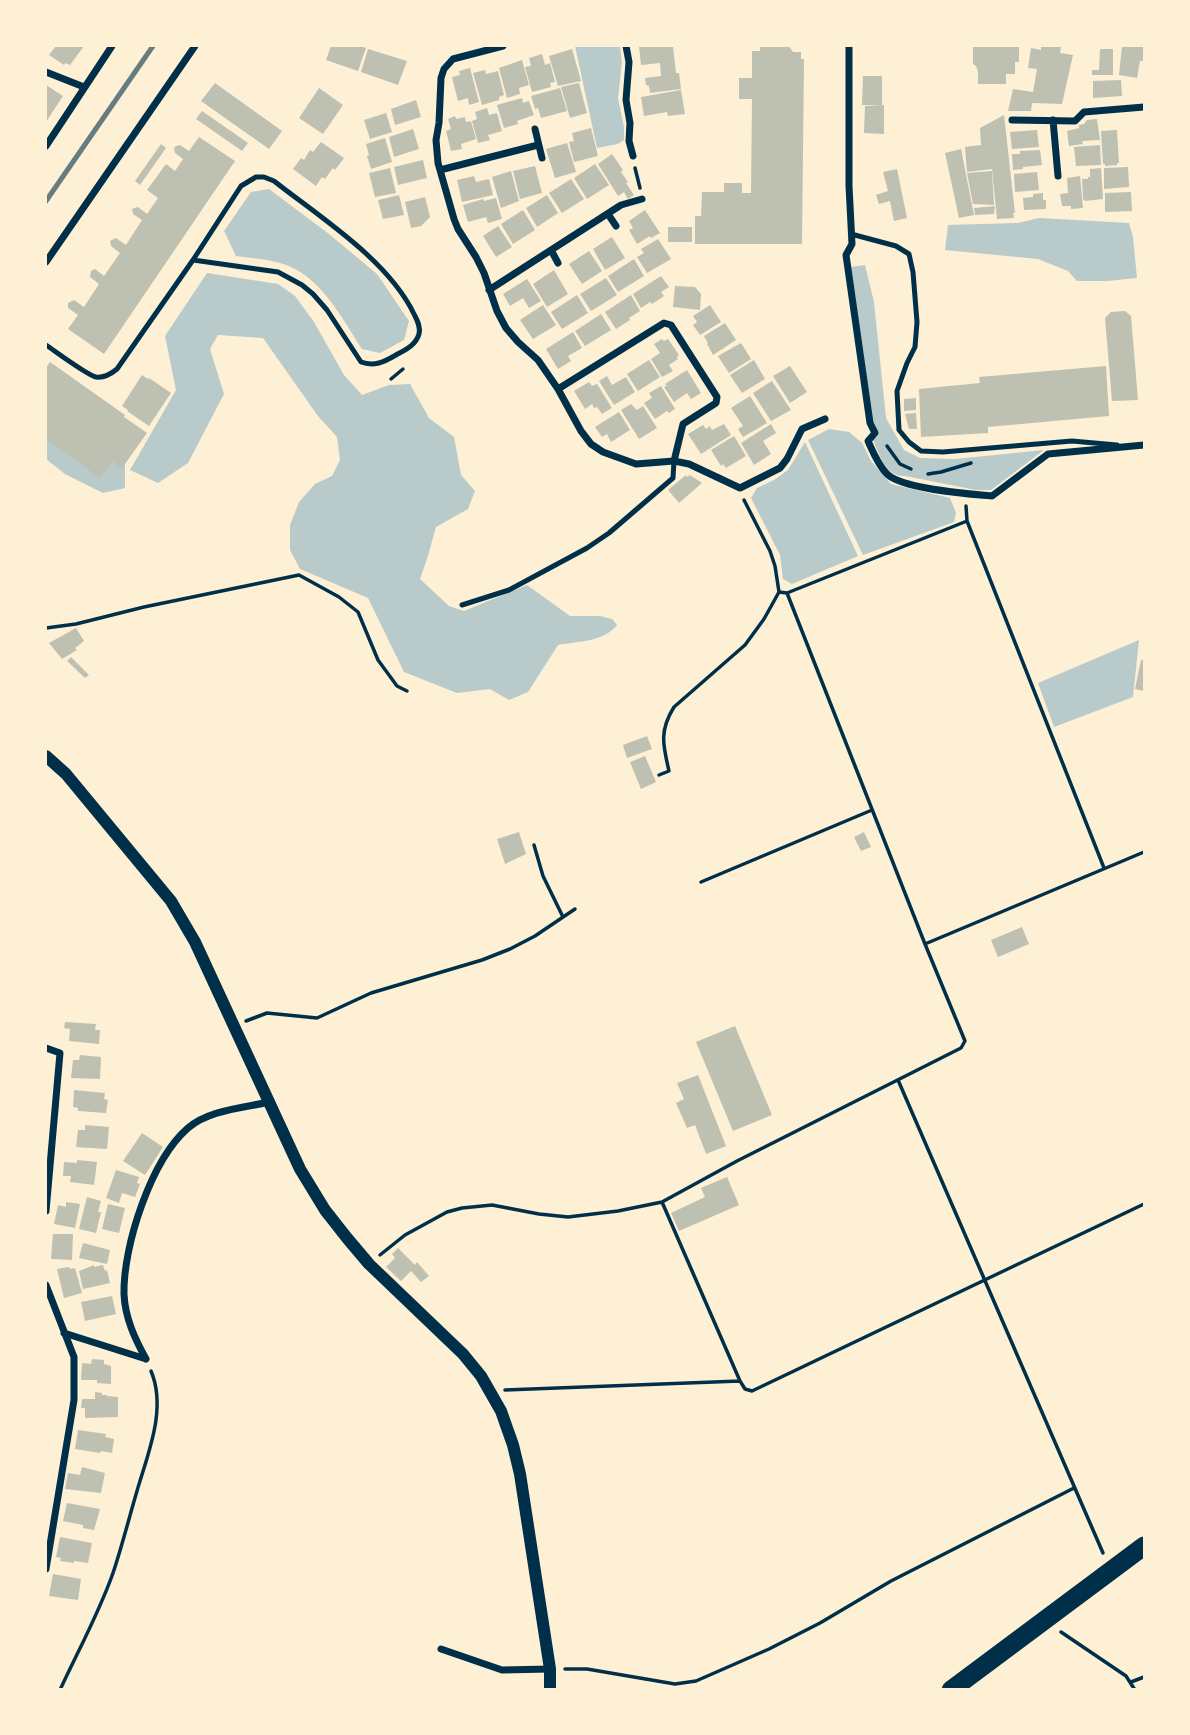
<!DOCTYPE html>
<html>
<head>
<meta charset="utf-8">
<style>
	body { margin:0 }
	#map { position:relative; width:1190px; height:1735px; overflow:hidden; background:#fdf0d5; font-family:"Roboto Condensed",sans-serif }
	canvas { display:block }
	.frame { position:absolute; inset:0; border:47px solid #fdf0d5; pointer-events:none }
</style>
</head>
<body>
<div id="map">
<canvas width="1190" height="1735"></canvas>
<div class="frame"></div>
</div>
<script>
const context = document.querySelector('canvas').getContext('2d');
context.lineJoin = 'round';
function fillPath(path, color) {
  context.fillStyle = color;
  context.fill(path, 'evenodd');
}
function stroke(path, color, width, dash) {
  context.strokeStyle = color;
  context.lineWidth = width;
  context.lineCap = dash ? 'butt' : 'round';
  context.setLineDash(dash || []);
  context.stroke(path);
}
fillPath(new Path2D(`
	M575,46H620L622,62L618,98L624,127V140L618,144L597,148Z
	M269,189L329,234L377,274L409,321L404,340L380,353L362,349C341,317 320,274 280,263C266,259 250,258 236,256L224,231L251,192Z
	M1039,218L1129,223L1133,237L1137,278L1108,281H1077L1068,271L1038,259L945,250L948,225L1018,223Z
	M865,265L874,302L886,418L904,450L920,458L955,459L1044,450L991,490H976L905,476C885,477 880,455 873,440L879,435L872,420L852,281L851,267Z
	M207,273L278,284L295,296L314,322L344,375L362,395L389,385L410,384L429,418L454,437L461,475L475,491L468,509L436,527L427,559L420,579L449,606L464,611L527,585L570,616H600L612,619L617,625C604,642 578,641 558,645L528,692L509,700L490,689L457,693L404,672L368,598L300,569L290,550V525L299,502L315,484L332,476L340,460L337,437L318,416L263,338L218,335L210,349L224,394L188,463L158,483L130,470L176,390L165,336Z
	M46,424L125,456V488L103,493L65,474L46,459Z
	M829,429L849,432L862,443L871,461L891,484L950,498L956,513L954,522L863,555L808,440Z
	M805,442L858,556L792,584L783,579L780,555L751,498L757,488L774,480L788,470Z
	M1139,640L1133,697L1054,727L1038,683Z`), '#b9caca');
fillPath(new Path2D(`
	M56,46L59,47L84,46L70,65L65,63L64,65L49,55Z
	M331,46H360L366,48L358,71L326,60Z
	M639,46H673L676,73H679L681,89L650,93L649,86L646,85L645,78L661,76L660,63L641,65Z
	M760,46H789L793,52H801V59H804L802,244H695V216H701L702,192H724V183H742V193H751L752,99H739V78H752V51H760Z
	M973,46H1019V62H1015V74H1006V84H978V72L976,66L973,64Z
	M1041,46H1061L1060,53L1073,55L1062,104L1032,103L1031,111H1008L1013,89L1033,92L1037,69L1028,68L1031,48L1041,50Z
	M1122,46H1144V61H1140L1137,78L1119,75Z
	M368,49L407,61L398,85L361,72Z
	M572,49L581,81L558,86L549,56Z
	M1100,49H1113V75H1092V70H1099Z
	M542,54L545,65L550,63L555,82L550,83L551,87L532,92L525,67L531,66L529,58Z
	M522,60L529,85L519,88L520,94L507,98L499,68Z
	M470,68L479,102L469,105L468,98L458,101L452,77L460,75L459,71Z
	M485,70L486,74L498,71L504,95L499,97V100L482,105L473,73Z
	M863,76H882V105H862Z
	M1121,80L1122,96L1093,98V81Z
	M215,83L282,131L269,149L201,101Z
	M579,83L587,113L570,118L561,87Z
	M46,85L63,96L46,122Z
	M319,88L343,105L323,134L299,118Z
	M560,88L567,111L541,118L538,108L535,109L531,96Z
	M681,90L685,114L668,116L667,112L644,116L641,97Z
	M522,98L523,103L529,101L534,115L517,121L518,124L504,128L497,105Z
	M416,100L421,117L395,125L391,109Z
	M884,105V134L864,133L865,106Z
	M487,108L489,115L497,113L502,131L488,135L490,140L478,143L472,121L477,119L475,112Z
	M202,111L248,143L242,151L196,119Z
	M386,113L392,132L370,139L364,120Z
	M1004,115L1015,213H1013L1014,218L997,219L992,169L967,172L965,147L981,145L980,128Z
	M455,116L456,119L465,117L466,122L471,121L476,139L461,144L462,149L451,151L446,131L451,129L448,119Z
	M1097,119L1100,140L1082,141L1083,144L1069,146L1067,131L1079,128V125L1084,124L1087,120Z
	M591,128L598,156L574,162L569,142L574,141L572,133Z
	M413,129L419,149L394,157L389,137Z
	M1037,130L1039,147L1012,149L1010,132Z
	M1117,130L1119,163H1117V165L1105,166V164H1103L1101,131Z
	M199,137L235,161L104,354L68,329L78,315L68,308V303L74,300L84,307L99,284L90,277L91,271L95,269L104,276L120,253L111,246L110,241L116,238L126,245L142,220L133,214L132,209L138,207L147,214L158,198L147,190L166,164L175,171L183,159L175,153L174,148L176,146L180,145L189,151Z
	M385,138L392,162L371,169L367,156L369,155L366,144Z
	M321,142L344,158L335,170L333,168L325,179L322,177L316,186L293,169L301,158L304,160L310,150L313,152Z
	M567,143L576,172L555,178L546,149Z
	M161,144L166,148L140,185L135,181Z
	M1100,145L1101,165L1076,166L1074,147Z
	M961,149L974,215L959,218L945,153Z
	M1040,150L1042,165L1023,167V169L1013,170L1012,154H1020V151Z
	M612,154L623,170L621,172L628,182L626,183L634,195L628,199L624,192L618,196L598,164Z
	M423,160L427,178L398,185L394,167Z
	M595,164L609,185L587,199L574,178Z
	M535,166L542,193L520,199L513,171Z
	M1128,167L1129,187L1104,189V168Z
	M390,168L396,193L375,197L369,173Z
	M1101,168L1103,199L1085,201L1083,199L1082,179H1088V177H1090V169Z
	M897,169L907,218L894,221L890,201L879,204L876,195L888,191L883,172Z
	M511,171L519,201L501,208L492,177Z
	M992,171L994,205L973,204L967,173Z
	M1037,172L1039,190L1015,192L1014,174Z
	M474,176L476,182L489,179L493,195L462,202L457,180Z
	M1080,176L1083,208L1071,209V206H1062L1060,194L1068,193L1067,178Z
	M571,179L584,199L562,213L549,193Z
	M1131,192L1132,211L1105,212V193Z
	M1043,193V200H1046V209L1024,210L1023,198L1033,197V194Z
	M399,195L404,215L383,219L378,200Z
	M547,195L558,213L537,227L526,208Z
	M425,197L430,217L421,226L411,228L405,202Z
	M496,198L502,219L488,223L486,217L468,222L463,205L483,199L484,201Z
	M995,206L994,214L975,215L974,208Z
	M523,210L535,230L513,244L501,224Z
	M645,210L660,233L651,238L650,236L637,244L629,230L633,228L629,221Z
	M498,226L512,247L496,257L483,236Z
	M668,227H692V242H668Z
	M612,237L625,258L605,270L593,249Z
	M658,239L671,259L647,273L637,257L644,253L641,249Z
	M589,251L602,271L582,284L569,264Z
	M634,259L644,276L618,292L608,276Z
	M554,270L568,294L547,307L533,284Z
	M661,276L669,287L661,292L664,296L652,304L650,302L641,308L633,294Z
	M606,278L617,295L591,311L580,294Z
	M527,279L541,301L529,308L523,298L510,306L503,294Z
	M675,286L695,287L701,294L700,310L673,307Z
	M577,295L588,313L562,329L551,312Z
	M631,295L640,311L629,318L630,320L616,329L605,312Z
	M543,305L556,325L533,339L520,320Z
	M710,305L721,322L700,335L693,325L697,322L693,316Z
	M1125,311L1131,316L1138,400L1112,401L1105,318L1111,312Z
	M601,314L611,330L585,346L575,331Z
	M725,323L736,340L713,355L707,344L708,343L704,336Z
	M573,332L582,348L568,356L571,361L558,369L546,349Z
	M662,339L664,341L668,339L679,355L677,357L678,359L669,365L673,371L662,377L651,359L660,353L654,344Z
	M741,343L751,359L729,373L718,356Z
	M649,360L660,377L638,391L627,374Z
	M754,360L765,379L742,393L730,375Z
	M50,362L125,415L124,417L147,433L122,468L112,461L100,478L46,439V368Z
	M790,366L807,392L790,403L773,376Z
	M1106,366L1109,416L988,427V433L921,437L919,389L980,383L979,377Z
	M687,370L701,393L691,399L687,393L674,402L664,387L667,386L665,384Z
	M142,375L148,379L149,378L171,393L149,426L127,411L128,410L122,406Z
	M607,376L612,385L626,377L635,392L614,405L599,381Z
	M772,381L791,410L771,421L753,393Z
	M589,382L592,386L597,384L612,408L602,414L597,407L594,408L592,404L585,409L574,391Z
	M661,386L675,409L669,413L667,411L655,419L644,403L652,398L649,393Z
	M750,396L767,423L743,437L738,429L743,426L731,408Z
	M916,398V410L904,411V399Z
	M631,404L637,410L643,406L657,428L639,439L621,410Z
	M619,412L630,430L611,442L607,434L602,437L595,427Z
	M916,413L917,429H909L905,414Z
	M724,424L731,435L701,454L688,434L703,425L706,429L710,426L712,430Z
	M771,424L776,433L763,441L771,454L754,465L741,443Z
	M734,436L746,456L726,468L723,464L721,466L711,450Z
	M686,475L687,477L690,475L702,483L679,503L668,490Z
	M76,628L84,641L75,648L77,650L62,659L49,643Z
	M71,657L89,675L85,678L67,661Z
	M1141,660H1144V691L1135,689Z
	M647,736L652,749L627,758L623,745Z
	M645,756L656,782L641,789L630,762Z
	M519,832L526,854L505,864L497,839Z
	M864,832L871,847L861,851L854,837Z
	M1022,927L1029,944L998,957L991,940Z
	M65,1022L96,1024L95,1030H100L99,1044L69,1041L70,1029L64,1028Z
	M735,1026L772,1115L733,1131L696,1042Z
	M80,1055L101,1057L100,1079L71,1078L73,1060H79Z
	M698,1075L726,1146L706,1154L695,1125L687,1128L676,1103L684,1099L677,1083Z
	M74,1090L105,1093L104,1099L108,1100L106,1113L78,1111V1108L73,1107Z
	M85,1125L109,1127L107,1149L76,1147L78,1130H85Z
	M142,1133L163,1147L145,1175L123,1161Z
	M77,1160L97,1162L94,1185L70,1182L71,1176H63L64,1162L77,1163Z
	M116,1170L139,1177L137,1183L140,1184L135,1197L122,1193L119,1203L106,1198Z
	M727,1177L739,1205L679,1231L671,1213L705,1197L701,1188Z
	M87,1197L101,1201L98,1212H101L96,1233L79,1229Z
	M66,1202L80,1204L75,1228L54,1224L58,1205L66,1207Z
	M108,1204L125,1208L119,1233L102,1229Z
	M53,1234H73L72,1260L51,1259Z
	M83,1243L110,1250L107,1264L79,1258Z
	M398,1248L415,1265L417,1262L429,1276L421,1282L411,1271L401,1281L386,1267L395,1258L392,1254Z
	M94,1265V1267L103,1265L105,1271L107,1270L110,1283L83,1289L79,1271Z
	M69,1267L70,1269L75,1268L82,1293L64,1298L57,1269Z
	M112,1296L116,1314L85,1321L81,1302Z
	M92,1359L104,1360V1364L111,1366V1384L97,1383V1380H81L82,1363L91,1364Z
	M95,1392L102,1393V1395H107V1396L118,1397V1417L85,1418V1408H81L82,1399H95Z
	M78,1430L106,1434L105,1437L114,1439L112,1453L101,1451L100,1453L75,1449Z
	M82,1467L105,1473L101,1493L65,1489L68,1473L80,1475Z
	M67,1503L100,1509L94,1530L83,1528V1525L63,1521Z
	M60,1537L92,1543L88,1563L74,1561V1563L60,1561L61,1558L56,1557Z
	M53,1574L81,1579L78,1600L49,1596Z`), '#bec0b2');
stroke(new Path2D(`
	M635,168L640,188
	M391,379L403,369
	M887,446L900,464L911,469
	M928,474L941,472L971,463
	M966,506L967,521L1104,868
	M787,593L967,521
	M46,628L76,624L144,607L299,575L339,597L358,612L378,660L397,686L407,691
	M659,775L669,771C663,745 659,731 674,707L745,645L764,619L779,592L775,566L770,551L744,500
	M534,845L543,876L563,917
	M701,882L872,810
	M925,944L1144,852
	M246,1021L267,1013L317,1018L371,993L482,960L510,949L535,936L575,909
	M898,1080L1103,1553
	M662,1202L740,1381L745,1389L752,1391L1144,1204
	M380,1255L405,1235L447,1212L462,1208L492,1205L539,1214L568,1217L618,1211L662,1202L737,1161L961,1048L965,1041L925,944L787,593L779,592
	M505,1390L740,1381
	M1061,1632L1126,1676L1135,1690
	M565,1669H587L675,1684L696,1681L769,1649L820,1623L891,1581L1074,1488
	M1131,1682L1144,1677
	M60,1690C78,1651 99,1613 113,1573C122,1546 129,1518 137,1491C148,1453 167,1409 151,1371`), '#003049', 3.5);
stroke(new Path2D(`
	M851,234L896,246L909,254L913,272L917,322L915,347L907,363L897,391L899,430L909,442L921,451L943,452L1072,441L1117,445
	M46,345C55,351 87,375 96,377C104,378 111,374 117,369L193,260L241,186L256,177H264L274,181C321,218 388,260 414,314C417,320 421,327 419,334C416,345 405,350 396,355C384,362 374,367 361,362L327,310L313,294L302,285L278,272L193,260
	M462,605L509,590L587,548L609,533L673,478L674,461`), '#003049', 5);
stroke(new Path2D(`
	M503,46L453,59L444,69L441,78L439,123L436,140L438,163L454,219L458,229L476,257L484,273L497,311L506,328L518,342L538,360L558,389L581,431L591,444L603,452L636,464L674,461L689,464L740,488L780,468L787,459L802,429L825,419
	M626,46L629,62L626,100L630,123L629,141L633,156
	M849,46V186L852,244L846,255L870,423L875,433L868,441C873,452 878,465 887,474C902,489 970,494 992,496L1048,454L1144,445
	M46,72L84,87
	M1012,120L1075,121L1084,112L1144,107
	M1053,120L1058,176
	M535,129L542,158
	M46,146L112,46
	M440,170L538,145
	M608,214L616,226
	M551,250L558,263
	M46,262L195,46
	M489,290L621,205L642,199
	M558,389L664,323L671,325L717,397L716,403L683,424L674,461
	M46,1048L60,1053L46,1211
	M46,1285L74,1357V1400L46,1569
	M64,1333L146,1359
	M146,1359C135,1339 125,1318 124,1294C123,1246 151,1160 188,1128C209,1110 243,1108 269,1102
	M441,1649L502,1670L550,1669`), '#003049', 7);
stroke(new Path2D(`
	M46,756L66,774L171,901L195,942L300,1169L325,1210L347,1238L369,1264L463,1354L481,1376L501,1411L513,1445L520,1474L550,1669V1690`), '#003049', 12);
stroke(new Path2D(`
	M951,1690L1144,1546`), '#003049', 19);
stroke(new Path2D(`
	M46,201L153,46`), '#657d81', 5);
</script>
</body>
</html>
